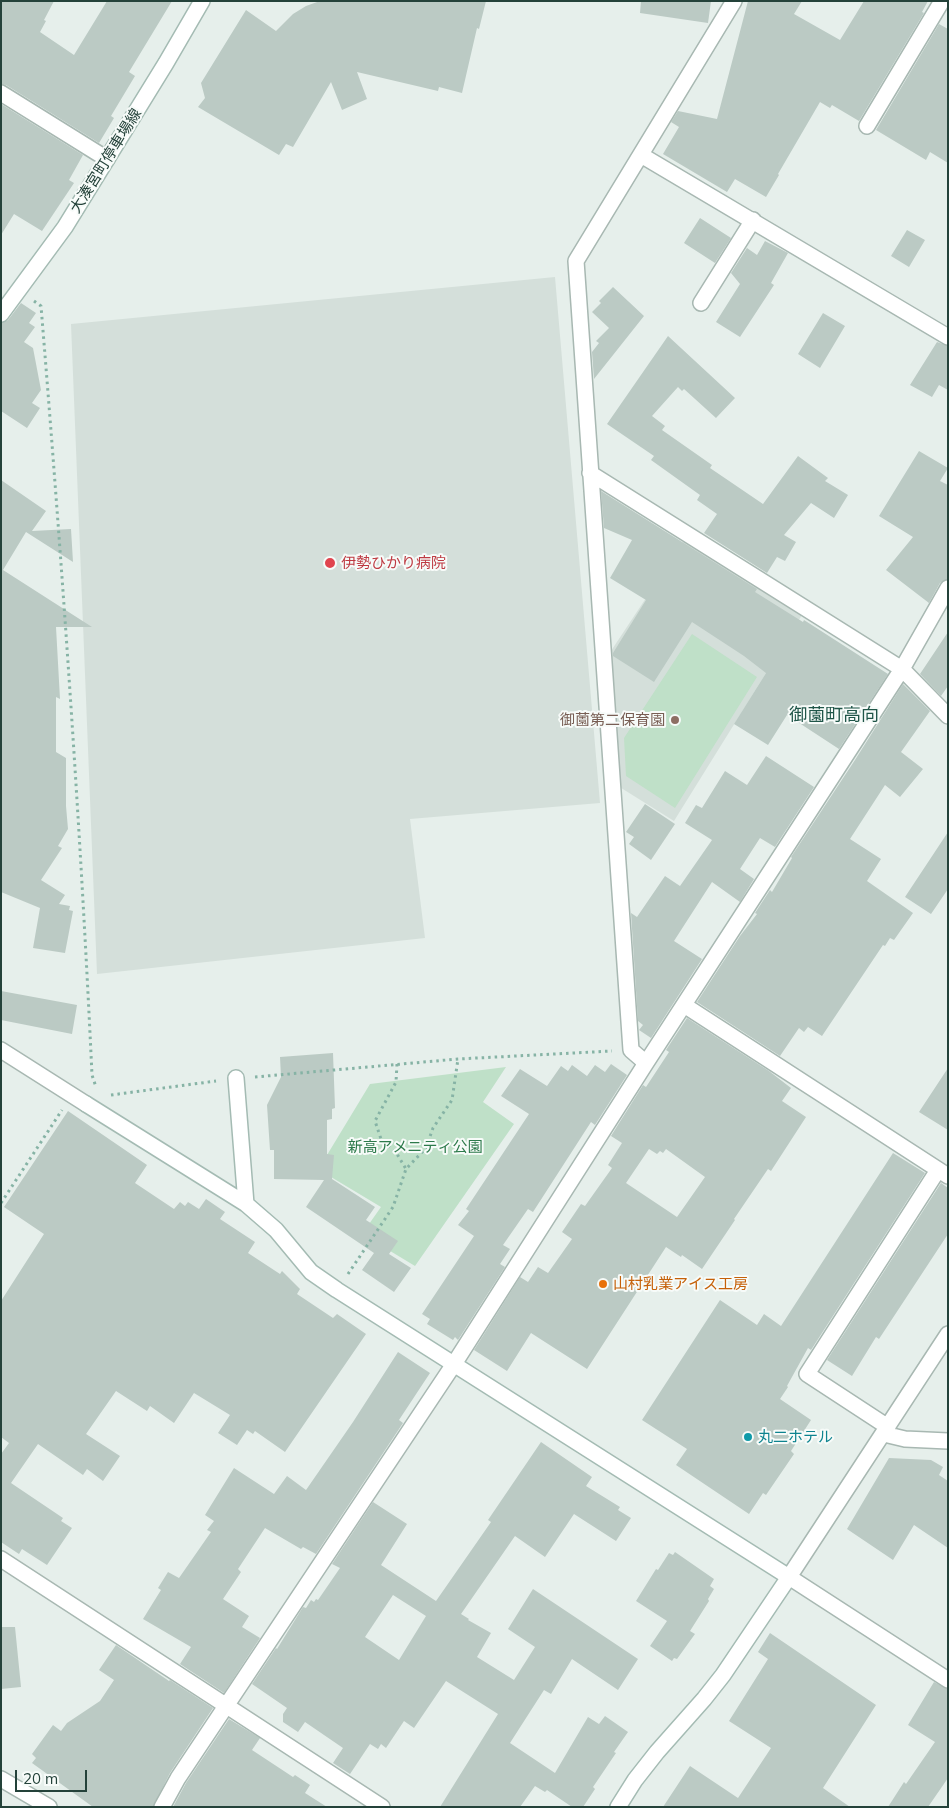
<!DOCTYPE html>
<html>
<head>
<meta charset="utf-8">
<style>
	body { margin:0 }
	#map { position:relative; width:949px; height:1808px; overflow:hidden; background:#e6efeb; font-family:Mulish,sans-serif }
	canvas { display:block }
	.frame { position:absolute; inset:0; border:2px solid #24423a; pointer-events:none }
	.scale { position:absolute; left:15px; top:1770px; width:72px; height:22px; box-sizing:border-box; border:2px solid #24423a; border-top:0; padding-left:6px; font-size:15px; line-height:18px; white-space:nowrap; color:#24423a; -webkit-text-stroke:4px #f7fbf9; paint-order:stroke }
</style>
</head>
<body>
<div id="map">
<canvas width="949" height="1808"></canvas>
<div class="frame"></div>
<div class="scale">20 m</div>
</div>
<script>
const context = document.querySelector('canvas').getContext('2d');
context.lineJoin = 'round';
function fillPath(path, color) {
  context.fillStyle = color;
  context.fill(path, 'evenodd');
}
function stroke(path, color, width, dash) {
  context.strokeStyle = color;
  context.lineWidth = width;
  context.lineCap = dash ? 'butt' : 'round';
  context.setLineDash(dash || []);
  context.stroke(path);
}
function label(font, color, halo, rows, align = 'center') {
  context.font = font + ' Mulish,"Noto Sans JP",sans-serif';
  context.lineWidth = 4;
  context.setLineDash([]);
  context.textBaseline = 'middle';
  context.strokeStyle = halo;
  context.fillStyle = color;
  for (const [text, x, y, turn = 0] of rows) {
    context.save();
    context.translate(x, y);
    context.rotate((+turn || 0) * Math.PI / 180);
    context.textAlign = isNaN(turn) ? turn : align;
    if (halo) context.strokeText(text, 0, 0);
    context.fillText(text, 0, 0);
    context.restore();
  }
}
fillPath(new Path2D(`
	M555,277L600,803L410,819L425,938L97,974L71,324Z
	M685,539L802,615L674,821L618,786L609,654Z`), '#d4dfda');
fillPath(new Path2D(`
	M692,634L757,677L675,808L626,776L624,738Z
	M506,1067L483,1102L514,1124L415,1266L362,1234L381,1207L326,1174L324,1160L370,1084Z`), '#bfe0c8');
fillPath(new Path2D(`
	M1,1H54L44,20L46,21L40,32L74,55L107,1H172L129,72L135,76L111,116L114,118L99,143L6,85L1,84Z
	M320,1H486L479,29L477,28L462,93L439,87L438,91L357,72L367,99L342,110L331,82L293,147L286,144L279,155L198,107L205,98L201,83L246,10L276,31L293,14L306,6Z
	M641,1H711L708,23L640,13Z
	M748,1H802L794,14L840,40L864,1H928L922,12L924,13L859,121L832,105L830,108L820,102L778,174L779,175L766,197L735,179L727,192L663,154L679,127L671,122L678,111L717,119Z
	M939,24L948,29V163L930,152L926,160L876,130Z
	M1,104L83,155L69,180L74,183L42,231L14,214L1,235Z
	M700,218L731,238L715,263L684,243Z
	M907,230L925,240L909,267L891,256Z
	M765,241L788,253L771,283L774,285L740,337L716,322L740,284L731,273L747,248L757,255Z
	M613,287L644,316L594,379L592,352L599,343L596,341L609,328L592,312L601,303L599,301Z
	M21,303L36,313L29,323L35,327L24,342L33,348L41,390L32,403L40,408L27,428L1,411V323L8,320Z
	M823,313L845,326L820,368L798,354Z
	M668,336L735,398L716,418L684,389L682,391L678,387L652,416L665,426L662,430L712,465L710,468L763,504L798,456L828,478L825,481L848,495L834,518L811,503L784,535L796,542L785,561L777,557L767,573L704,533L717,514L697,500L700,495L651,460L654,456L607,424Z
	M937,342L948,346V390L939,385L932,397L910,385Z
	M919,451L948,468L940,481L948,485V579L940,583L929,603L886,570L913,537L879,516Z
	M1,480L46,511L32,531L71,529L73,562L26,532L3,570L92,627H56L60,699L56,697V752L66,758V806L68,829L58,846L62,848L41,880L65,895L59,904L70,906L69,910L73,911L65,953L33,948L40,908L1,892Z
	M601,491L757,589L755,592L803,622L804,620L888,674L839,749L787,715L768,745L734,724L766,673L744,656L692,622L654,682L613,656V653L646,600L610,578L632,540L604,528Z
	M948,632V686L941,696L920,674Z
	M903,684L930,711L901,752L923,769L900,797L885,785L850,839L881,859L867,881L913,913L894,940L890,938L885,946L883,945L822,1036L808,1027L804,1032L799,1028L780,1056L697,1002L740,936L757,914L755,913L770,890L772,892L792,858L791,857L855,760Z
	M766,756L814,787L775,847L760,838L740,869L754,879L740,902L712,882L674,941L702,959L651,1038L639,1030L643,1025L638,1021L631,913L637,917L665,876L680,886L712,840L685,823L696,805L702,808L725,771L747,785Z
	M645,804L675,824L651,860L629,844L634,837L626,832Z
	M948,832V889L931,914L905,897Z
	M1,991L77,1005L72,1034L1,1020Z
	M687,1018L769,1071L791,1088L782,1101L806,1117L771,1171L768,1169L734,1219L735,1220L702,1269L682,1255L681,1257L666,1247L587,1369L531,1333L507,1371L474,1350L520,1277L528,1282L538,1267L548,1273L572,1239L562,1232L581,1204L585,1206L612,1168L608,1165L622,1143L611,1136L643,1085L646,1087L669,1052L666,1050ZM649,1149L657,1154L660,1151L663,1153L666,1149L705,1177L677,1217L626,1183Z
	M333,1053L335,1108L332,1109V1119L327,1120V1154L334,1155L332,1179L375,1207L366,1220L398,1241L389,1254L411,1268L394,1292L362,1270L374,1253L306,1207L324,1180L274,1179V1150H270L267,1105L281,1077L280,1057Z
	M611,1064L627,1075L595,1125L591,1122L533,1212L528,1209L503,1245L510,1249L500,1264L505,1267L458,1340L455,1337L453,1340L427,1324L430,1319L422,1314L474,1236L458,1225L469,1211L466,1209L529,1114L501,1096L520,1069L547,1086L561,1066L568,1071L572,1065L587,1076L595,1065L605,1072Z
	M948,1068V1130L919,1112Z
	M68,1111L147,1165L135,1183L174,1209L180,1202L185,1206L188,1202L199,1209L206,1199L225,1212L220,1219L255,1242L248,1253L280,1274L282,1271L300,1289L297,1294L333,1318L337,1314L366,1334L285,1452L255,1431L253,1434L247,1430L237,1445L218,1433L230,1415L194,1393L174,1423L150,1406L147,1411L116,1391L86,1434L120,1456L103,1481L87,1469L83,1475L38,1444L11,1483L63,1518L61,1521L72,1528L47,1565L22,1549L19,1554L1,1542V1454L9,1443L1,1437V1301L44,1234L4,1207Z
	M893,1153L925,1173L811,1350L808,1348L787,1386L788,1387L780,1399L811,1420L791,1451L794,1454L766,1495L763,1493L749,1514L676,1465L687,1449L642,1420L720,1300L757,1325L764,1314L781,1326Z
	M941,1183L948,1188V1234L879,1339L876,1337L852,1376L827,1360Z
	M398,1352L430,1373L399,1420L403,1423L316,1554L303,1547L301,1549L265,1528L238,1569L241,1572L223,1599L249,1616L242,1627L260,1638L224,1693L180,1664L191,1647L143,1619L161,1590L158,1588L168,1572L179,1578L211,1532L207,1530L214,1521L205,1515L234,1468L274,1494L287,1476L306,1490L353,1422Z
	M541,1442L592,1477L586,1486L620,1507L618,1510L631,1518L616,1541L574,1514L545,1557L515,1536L461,1614L469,1619L468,1620L491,1633L477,1657L514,1680L535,1647L508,1629L533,1589L638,1659L618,1690L572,1659L551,1694L544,1690L510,1743L555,1773L588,1717L599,1724L605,1716L628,1732L614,1752L616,1753L593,1787L595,1789L583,1807H572L547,1790L545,1792L535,1786L520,1807H440L498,1714L446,1681L414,1728L404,1721L386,1748L381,1744L378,1749L370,1744L350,1774L333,1763L343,1748L305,1722L298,1732L283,1722V1714L287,1708L252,1684L276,1648L277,1649L303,1607L306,1608L311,1600L314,1602L316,1599L318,1600L340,1568L332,1564L373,1502L407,1524L381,1565L436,1601L491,1522L488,1520ZM393,1595L426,1616L399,1660L365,1637Z
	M889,1458L931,1460L943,1467L939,1475L948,1481V1548L914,1525L893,1560L847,1529Z
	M675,1552L714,1579L710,1586L714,1589L708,1599L709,1601L690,1631L695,1634L677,1659L674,1658L672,1661L650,1646L667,1621L636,1601L656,1569L658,1570L669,1553L673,1555Z
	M1,1627H15L21,1687L1,1689Z
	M770,1633L876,1705L823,1788L850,1807H663L690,1766L738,1798L771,1748L729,1721L768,1659L758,1652Z
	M116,1645L169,1681L170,1680L213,1708L170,1773L153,1807H93L32,1763L36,1758L32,1754L53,1725L61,1731L67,1723L100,1701L114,1680L99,1670Z
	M934,1682L948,1689V1778L928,1807H888L904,1782L906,1784L935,1742L908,1725Z
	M229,1719L260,1738L252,1750L293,1777L295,1775L310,1785L305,1793L327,1807H173L186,1783Z`), '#bbcac4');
const street = new Path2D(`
	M1,93L107,159
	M867,126L942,1
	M641,155L948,337
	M701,303L753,220
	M590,473L902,669L948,716
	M684,1005L948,1176
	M1,1050L86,1104
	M646,1063L631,1050L576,261L734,1
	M948,1334L789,1577L948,1680
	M888,1427L807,1374L938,1170
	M884,1434L905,1439L948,1441
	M1,1559L382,1807
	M1,1779L49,1807
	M162,1807L178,1778L454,1364L646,1063L902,669L948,588`);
const secondary = new Path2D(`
	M1,314L65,227L166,63L202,1
	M236,1078L246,1204
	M86,1104L246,1204L276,1230L311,1272L337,1290L789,1577L723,1675L704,1699L657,1752L635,1780L618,1807`);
stroke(street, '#a8b8b2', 18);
stroke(secondary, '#a4bbb3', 18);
stroke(new Path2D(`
	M34,301L41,306C62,562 80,818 92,1075L96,1087
	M397,1064L396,1082L375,1121L381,1139L397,1154L406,1169
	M255,1077L458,1059L612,1051
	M111,1095L216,1081
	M1,1203L62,1110
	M348,1274L393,1207L406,1169L426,1148L433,1128L452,1100L458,1059`), '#86b3a5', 3, [2.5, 4]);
stroke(street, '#fff', 15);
stroke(secondary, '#fff', 15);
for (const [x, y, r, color] of [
	[330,563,6,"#e0444e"],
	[675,720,5,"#8d6e63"],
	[603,1284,5,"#e8710a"],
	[748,1437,5,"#0f9aa8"]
]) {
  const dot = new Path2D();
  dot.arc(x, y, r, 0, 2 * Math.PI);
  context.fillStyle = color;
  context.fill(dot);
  stroke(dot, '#f7fbf9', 2);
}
label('15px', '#24423a', '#f7fbf9', [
	["大湊宮町停車場線",106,161,-58]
]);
label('15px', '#be3a42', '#f7fbf9', [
	["伊勢ひかり病院",341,563]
], 'left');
label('15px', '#785e54', '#f7fbf9', [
	["御薗第二保育園",665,720]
], 'right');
label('15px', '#2d7a4b', '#f7fbf9', [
	["新高アメニティ公園",415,1147]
]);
label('15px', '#c56008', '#f7fbf9', [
	["山村乳業アイス工房",613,1284]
], 'left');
label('15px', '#0d838f', '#f7fbf9', [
	["丸二ホテル",758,1437]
], 'left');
label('18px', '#1f5548', '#f7fbf9', [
	["御薗町高向",834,716]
]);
</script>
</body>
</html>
